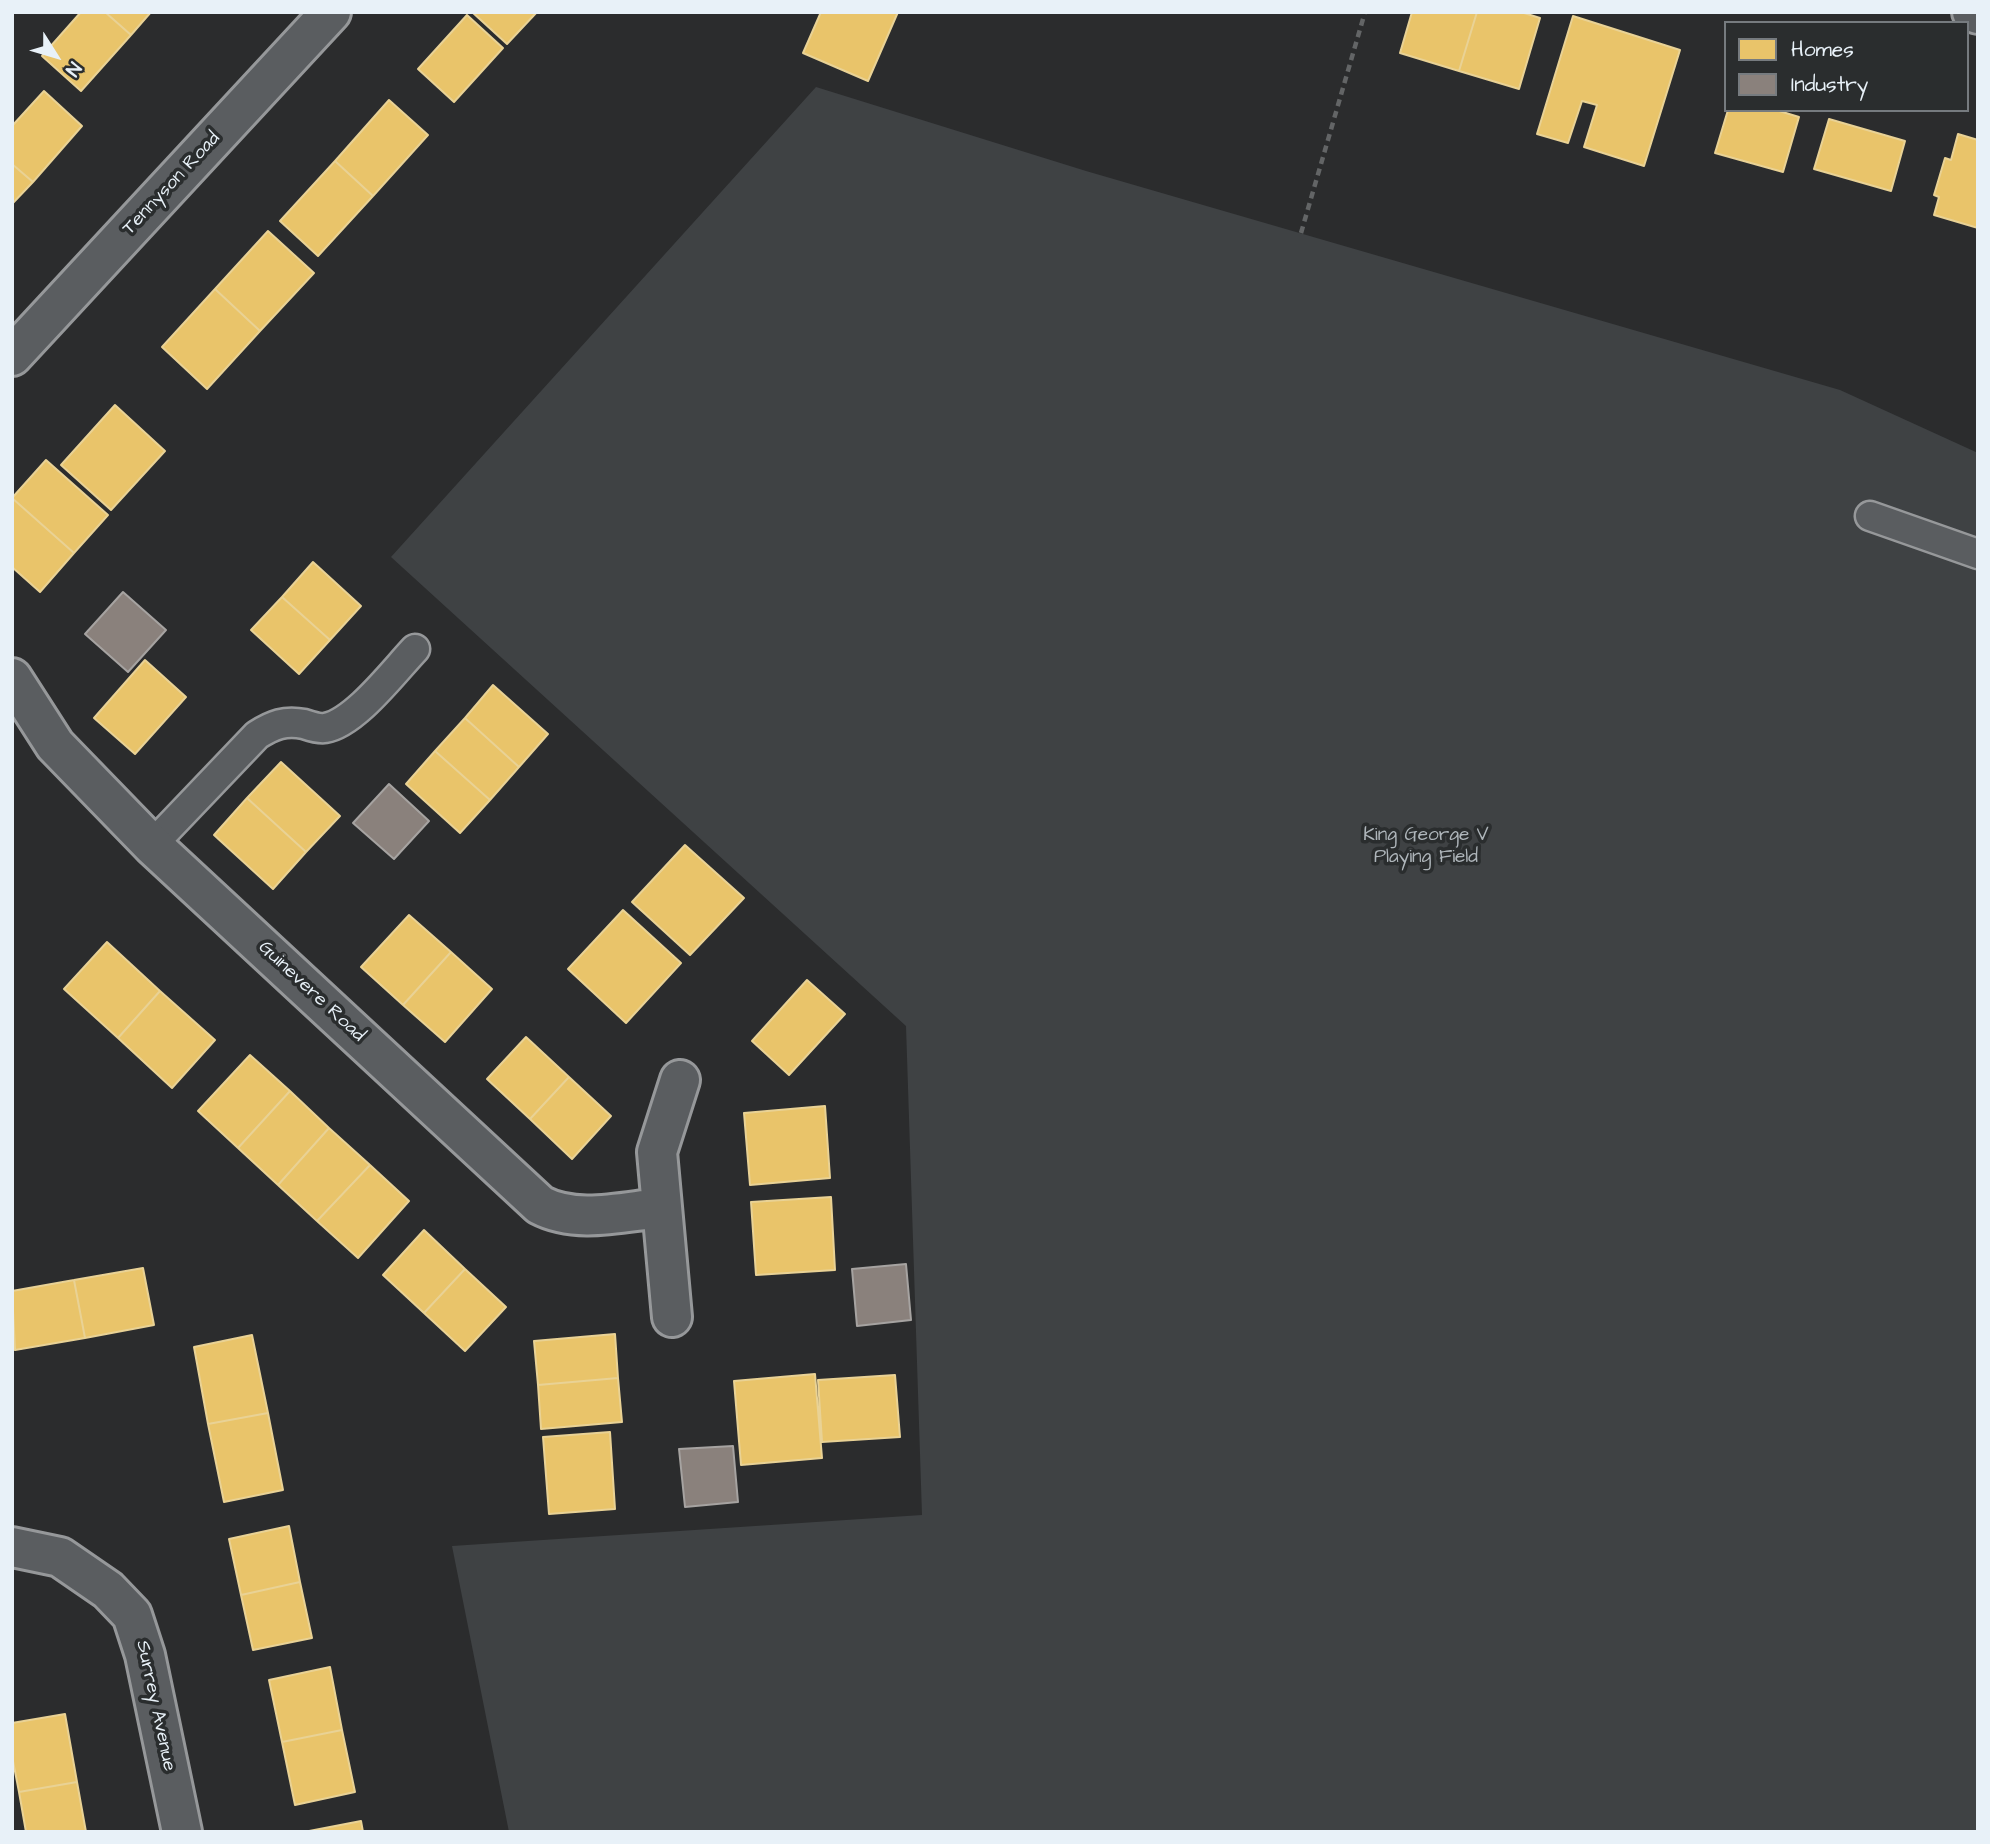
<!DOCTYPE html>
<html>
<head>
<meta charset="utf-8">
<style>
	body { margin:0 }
	#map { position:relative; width:1990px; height:1844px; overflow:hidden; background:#2b2c2d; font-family:"Architects Daughter",sans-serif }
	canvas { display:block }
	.frame { position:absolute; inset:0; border:14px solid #e8f1f8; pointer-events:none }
	.legend { position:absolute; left:1724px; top:21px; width:245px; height:91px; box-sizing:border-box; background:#2a2d2e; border:2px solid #767b7f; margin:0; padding:9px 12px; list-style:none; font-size:21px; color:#e8f1f8 }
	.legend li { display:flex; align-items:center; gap:14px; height:35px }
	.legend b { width:35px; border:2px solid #767b7f }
	.north { position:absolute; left:21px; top:21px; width:70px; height:70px; -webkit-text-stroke:5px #2a2d2e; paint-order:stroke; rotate:127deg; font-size:19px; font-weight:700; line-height:28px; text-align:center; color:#e8f1f8 }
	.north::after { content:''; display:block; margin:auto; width:24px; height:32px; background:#e8f1f8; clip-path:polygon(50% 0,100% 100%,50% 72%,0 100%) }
</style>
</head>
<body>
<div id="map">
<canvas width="1990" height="1844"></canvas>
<div class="frame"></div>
<ul class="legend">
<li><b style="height:19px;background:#e9c46a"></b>Homes</li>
<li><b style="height:19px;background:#8a817c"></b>Industry</li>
</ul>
<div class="north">N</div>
</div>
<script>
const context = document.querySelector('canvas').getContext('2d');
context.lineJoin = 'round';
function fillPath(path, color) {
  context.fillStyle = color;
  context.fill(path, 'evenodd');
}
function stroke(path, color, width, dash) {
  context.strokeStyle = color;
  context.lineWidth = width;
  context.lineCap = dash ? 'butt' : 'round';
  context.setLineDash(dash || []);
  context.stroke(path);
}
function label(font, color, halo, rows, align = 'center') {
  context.font = font + ' "Architects Daughter",sans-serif';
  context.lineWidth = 7;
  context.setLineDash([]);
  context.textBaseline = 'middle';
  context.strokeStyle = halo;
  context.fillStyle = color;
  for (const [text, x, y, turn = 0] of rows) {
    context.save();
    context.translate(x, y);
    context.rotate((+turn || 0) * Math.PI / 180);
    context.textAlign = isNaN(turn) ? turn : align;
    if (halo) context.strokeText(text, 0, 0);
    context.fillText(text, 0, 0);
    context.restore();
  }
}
fillPath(new Path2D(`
	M816,87L1086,171L1840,390L1978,453V1832H509L452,1546L922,1515L906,1026L391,557Z`), '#3f4244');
const homes = new Path2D(`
	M81,12H105L131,35L81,91L42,56Z
	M105,12H151L131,35Z
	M472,12H537L507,44Z
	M821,12H898L868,81L803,53Z
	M1412,12H1477L1459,71L1400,53Z
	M1477,12H1521L1540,18L1519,89L1459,71Z
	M467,15L503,48L454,102L418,69Z
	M1573,16L1680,50L1644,166L1584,147L1597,105L1582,101L1568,143L1537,134Z
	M44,91L82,126L33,182L12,164V126Z
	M389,100L428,135L373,196L335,161Z
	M1728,110H1776L1799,117L1783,172L1715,153Z
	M1829,119L1905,141L1891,191L1814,169Z
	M1958,134L1978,140V228L1934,215L1939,197L1934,195L1945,158L1951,160Z
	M335,161L373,196L318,256L280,221Z
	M12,164L33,182L12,204Z
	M268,231L314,273L260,331L215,289Z
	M215,289L260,331L207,389L162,347Z
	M115,405L165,451L111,510L61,465Z
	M46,460L108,515L74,553L12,498Z
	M12,498L74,553L40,592L12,567Z
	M313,562L361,606L330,640L282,597Z
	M282,597L330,640L299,674L251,630Z
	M145,660L186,697L135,754L94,718Z
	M493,685L548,734L519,767L465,718Z
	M465,718L519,767L490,800L435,751Z
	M435,751L490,800L460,833L406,784Z
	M281,762L340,816L306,852L247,798Z
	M247,798L306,852L273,889L214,835Z
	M685,845L744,898L690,955L632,902Z
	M623,910L681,963L626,1023L568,969Z
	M409,915L451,952L403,1005L361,967Z
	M107,942L160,991L118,1038L64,989Z
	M451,952L492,989L445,1042L403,1005Z
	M807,980L845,1014L789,1075L752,1041Z
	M160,991L215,1040L172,1088L118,1038Z
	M526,1037L569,1077L530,1119L487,1079Z
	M250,1055L290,1091L238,1148L198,1111Z
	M569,1077L611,1116L572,1159L530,1119Z
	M290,1091L329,1128L278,1185L238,1148Z
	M825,1106L830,1178L750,1185L744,1113Z
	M329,1128L370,1165L317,1221L278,1185Z
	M370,1165L409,1201L358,1258L317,1221Z
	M831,1197L835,1270L756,1275L751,1202Z
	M424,1230L465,1269L424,1313L383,1275Z
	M143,1268L154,1325L85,1338L74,1280Z
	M465,1269L506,1307L465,1351L424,1313Z
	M74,1280L85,1338L15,1350L12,1291Z
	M615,1334L618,1378L538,1385L534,1341Z
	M252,1335L268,1413L208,1424L194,1347Z
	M815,1374L822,1458L741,1465L734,1381Z
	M895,1375L900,1437L822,1442L818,1380Z
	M618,1378L622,1422L541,1429L538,1385Z
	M268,1413L283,1490L224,1502L208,1424Z
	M610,1432L615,1509L549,1514L543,1437Z
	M289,1526L300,1582L241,1595L229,1539Z
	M300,1582L312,1638L253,1650L241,1595Z
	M330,1667L342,1730L282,1742L269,1680Z
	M65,1714L77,1782L19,1792L12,1756V1723Z
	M342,1730L355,1792L295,1805L282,1742Z
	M77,1782L86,1832H26L19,1792Z
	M361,1821L363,1832H304Z`);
fillPath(homes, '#e9c46a');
stroke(homes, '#e9d295', 2);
const industry = new Path2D(`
	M123,592L166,630L128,672L85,634Z
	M389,784L429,821L394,859L353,823Z
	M906,1264L911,1320L857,1326L852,1269Z
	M733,1446L738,1502L685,1507L679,1449Z`);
fillPath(industry, '#8a817c');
stroke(industry, '#a6a3a1', 2);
const lane = new Path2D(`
	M1870,516L1978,554
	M152,845L257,735C273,725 285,720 304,724C310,726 318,729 325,728C355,723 394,671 415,649`);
const street = new Path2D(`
	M12,678L55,745L152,845L540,1205C576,1224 621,1212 660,1208
	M672,1317L657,1152L680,1080
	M12,1547L60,1557L108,1590L132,1615L145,1655L182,1832`);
const secondary = new Path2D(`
	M1972,12L1978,14
	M12,356L331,12`);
stroke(lane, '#96989a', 33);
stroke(street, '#96989a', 44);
stroke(secondary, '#96989a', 44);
stroke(new Path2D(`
	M1301,233L1365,12`), '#636566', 4.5, [7, 5]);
stroke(lane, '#5a5d60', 28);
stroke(street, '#5a5d60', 38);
stroke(secondary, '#5a5d60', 38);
label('19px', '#e8f1f8', '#2a2d2e', [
	["Tennyson Road",172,184,-47],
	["Guinevere Road",311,992,43],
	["Surrey Avenue",155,1706,78]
]);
label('19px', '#aeb5ba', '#2a2d2e', [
	["King George V",1426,836],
	["Playing Field",1426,858]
]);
</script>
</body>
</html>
